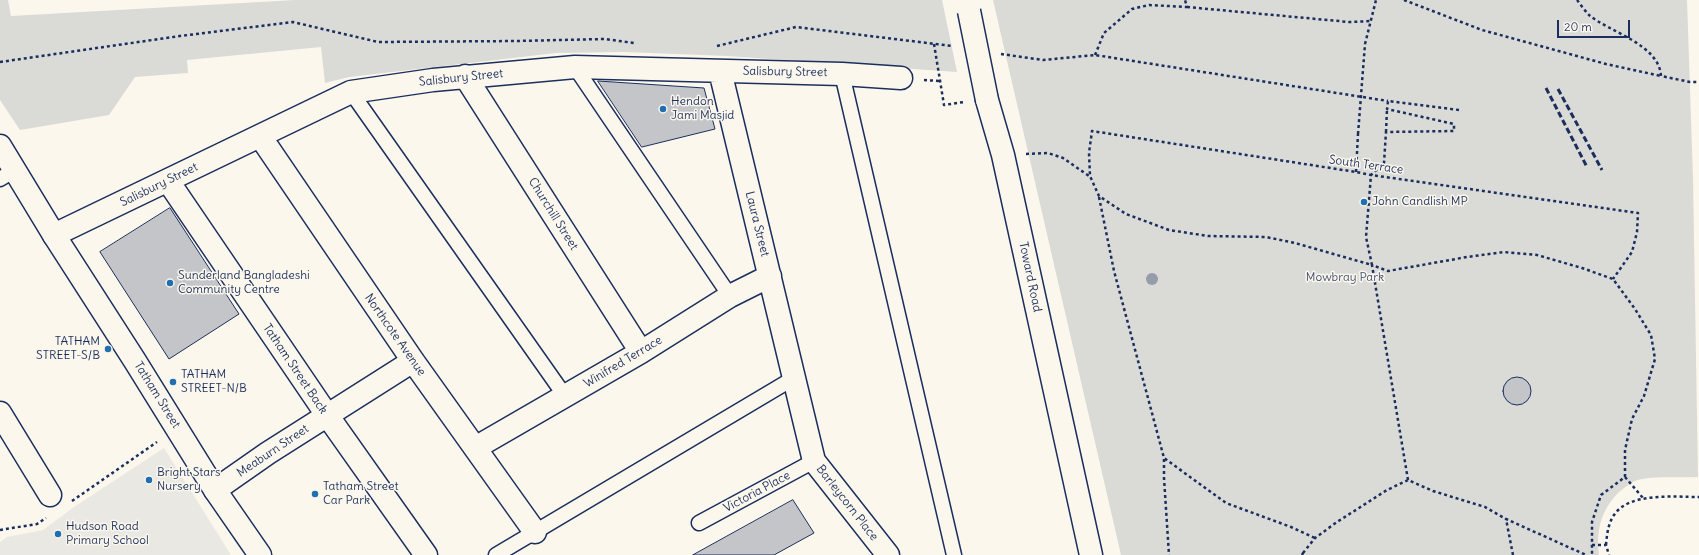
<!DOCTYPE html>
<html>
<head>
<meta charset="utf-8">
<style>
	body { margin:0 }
	#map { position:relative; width:1699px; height:555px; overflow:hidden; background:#fbf7ec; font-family:Delius,sans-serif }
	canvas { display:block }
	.scale { position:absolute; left:1557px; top:20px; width:73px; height:18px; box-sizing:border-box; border:2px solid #1b2f5e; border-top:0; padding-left:5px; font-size:12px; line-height:14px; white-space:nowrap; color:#1b2f5e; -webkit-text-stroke:3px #fbf7ec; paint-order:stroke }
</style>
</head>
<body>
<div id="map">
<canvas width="1699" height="555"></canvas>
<div class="scale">20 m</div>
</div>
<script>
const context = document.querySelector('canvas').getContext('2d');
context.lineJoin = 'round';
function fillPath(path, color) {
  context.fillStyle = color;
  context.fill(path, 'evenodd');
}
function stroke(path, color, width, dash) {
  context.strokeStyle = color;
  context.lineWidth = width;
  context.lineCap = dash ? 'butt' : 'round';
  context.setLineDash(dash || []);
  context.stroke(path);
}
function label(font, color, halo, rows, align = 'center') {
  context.font = font + ' Delius,sans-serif';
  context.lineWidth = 3;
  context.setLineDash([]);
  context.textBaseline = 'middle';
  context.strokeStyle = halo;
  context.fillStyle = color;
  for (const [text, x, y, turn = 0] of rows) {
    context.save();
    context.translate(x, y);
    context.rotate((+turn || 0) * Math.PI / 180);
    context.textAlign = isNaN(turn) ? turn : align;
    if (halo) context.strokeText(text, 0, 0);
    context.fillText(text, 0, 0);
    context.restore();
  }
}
fillPath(new Path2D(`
	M164,448L231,555H0V542L7,537L43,530L74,507Z`), '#eae8e2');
fillPath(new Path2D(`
	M0,0H8L11,16L295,0H942L957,72L727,56L623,52L556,53L349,77L325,83L321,47L187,60L188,73L135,77L109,115L20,130L0,100Z
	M993,0H1687L1693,178L1698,477C1679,478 1660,476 1642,479C1633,480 1625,487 1618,493C1601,511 1596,530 1599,555H1121Z`), '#dadad7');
const building = new Path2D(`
	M598,81L704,88L715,129L642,147Z
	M170,208L239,314L169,359L100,252Z
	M1503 391a14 14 0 1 1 28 0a14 14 0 1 1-28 0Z
	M793,500L814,533L774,555H693Z`);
fillPath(building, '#c3c5c9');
stroke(building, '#1b2f5e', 1);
const service = new Path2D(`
	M575,67L730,296
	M842,74L954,555
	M351,92L565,396
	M0,179L15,170
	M699,523L814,461
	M496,555L794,378`);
const minor = new Path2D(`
	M720,71L814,461L888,555
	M465,76L641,352
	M260,136L413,361L535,532
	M168,181L327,415L426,555
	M54,235L351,92L433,80L575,67L842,74L901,78
	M0,413L50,495
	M475,448L641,352L730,296L770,276
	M215,490L268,453L413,361`);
const tertiary = new Path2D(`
	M0,146L54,235L135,361L215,490L260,555`);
const secondary = new Path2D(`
	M987,100L1003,155L1091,555`);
stroke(service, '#1b2f5e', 17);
stroke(minor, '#1b2f5e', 25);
stroke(tertiary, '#1b2f5e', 25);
stroke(secondary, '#1b2f5e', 25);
stroke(new Path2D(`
	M1404,0L1482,30L1606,64L1661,76
	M1577,0C1581,5 1585,11 1589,15C1609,32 1659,44 1661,76L1690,82H1699
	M1187,7L1349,22L1372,21
	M934,44L944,105L964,102
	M1365,44L1376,0
	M717,46L796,27L952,46
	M1001,54L1043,60L1095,55L1388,101
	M1095,55L1104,33L1132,9L1149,5L1187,7L1185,0
	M0,62L180,36L293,22L378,42L517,41L605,39L634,43
	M924,80L939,81
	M1459,110L1388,101L1387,109L1454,124V131L1386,132L1384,163L1371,175L1366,237L1372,265L1295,243L1266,237L1208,236L1169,230L1126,214L1099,196L1090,176L1089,153L1092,131L1356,172L1371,175L1638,213L1637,232L1632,252L1613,279
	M1386,132L1387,109
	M1026,154L1048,153L1063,158L1089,176
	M1356,172L1358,134
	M1099,197L1114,271L1164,458L1226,503L1291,527L1315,538
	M1164,459V478L1169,555
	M1625,477L1643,498
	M1408,480L1372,265L1388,271L1467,257L1504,252L1537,255L1582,268L1613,279L1635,309L1651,335L1655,359L1644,396L1632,419L1625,450V477L1601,495L1592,522V555
	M72,501L157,442
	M0,530L37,524L46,518
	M1592,545H1606L1609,555
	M1606,545C1607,534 1608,524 1614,515C1629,492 1675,497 1699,497
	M1303,553L1315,538L1337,522L1387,490L1408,480L1433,491L1485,507L1506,519
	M1302,555L1303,553L1306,555
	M1513,555L1506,519L1586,555`), '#1b2f5e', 2.5, [3, 3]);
stroke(service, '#fbf7ec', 14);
stroke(minor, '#fbf7ec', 22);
stroke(tertiary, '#fbf7ec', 22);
stroke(secondary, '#fbf7ec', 22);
stroke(new Path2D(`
	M1546,88L1587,167
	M1558,89L1602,170`), '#1b2f5e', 3, [6, 3]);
const secondaryBridge = new Path2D(`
	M969,11L987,100`);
stroke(secondaryBridge, '#1b2f5e', 25, []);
stroke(new Path2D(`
	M1358,134L1365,44`), '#1b2f5e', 2.5, [3, 3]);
stroke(secondaryBridge, '#fbf7ec', 22);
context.fillStyle = '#959cab';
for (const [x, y] of [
	[1152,279]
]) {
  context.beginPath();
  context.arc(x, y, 6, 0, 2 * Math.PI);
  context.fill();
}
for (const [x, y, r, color] of [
	[663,109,4,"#1f6fb2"],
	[1364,202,4,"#1f6fb2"],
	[170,283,4,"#1f6fb2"],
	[108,349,4,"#1f6fb2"],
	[173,382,4,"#1f6fb2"],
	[149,480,4,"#1f6fb2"],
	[315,494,4,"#1f6fb2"],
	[58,534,4,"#1f6fb2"]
]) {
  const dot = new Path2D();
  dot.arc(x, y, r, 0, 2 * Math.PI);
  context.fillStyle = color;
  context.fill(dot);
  stroke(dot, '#fbf7ec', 1.5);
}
label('12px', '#1b2f5e', '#fbf7ec', [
	["Salisbury Street",785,72,1],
	["Salisbury Street",461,78,-6],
	["South Terrace",1366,165,8],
	["Salisbury Street",159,185,-26],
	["Churchill Street",553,214,58],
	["Laura Street",757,224,76],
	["Toward Road",1030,277,78],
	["Northcote Avenue",395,335,55],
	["Winifred Terrace",623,362,-31],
	["Tatham Street Back",295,369,56],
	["Tatham Street",157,395,58],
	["Meaburn Street",273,451,-34],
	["Victoria Place",757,492,-28],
	["Barleycorn Place",847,503,52]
]);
label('12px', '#1b2f5e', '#fbf7ec', [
	["Hendon",671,102],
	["Jami Masjid",671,116],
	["John Candlish MP",1372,202],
	["Sunderland Bangladeshi",178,276],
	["Community Centre",178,290],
	["TATHAM",100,342,"right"],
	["STREET-S/B",100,356,"right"],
	["TATHAM",181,375],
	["STREET-N/B",181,389],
	["Bright Stars",157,473],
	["Nursery",157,487],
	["Tatham Street",323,487],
	["Car Park",323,501],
	["Hudson Road",66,527],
	["Primary School",66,541]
], 'left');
label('12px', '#415176', '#fbf7ec', [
	["Mowbray Park",1345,278]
]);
</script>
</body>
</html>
